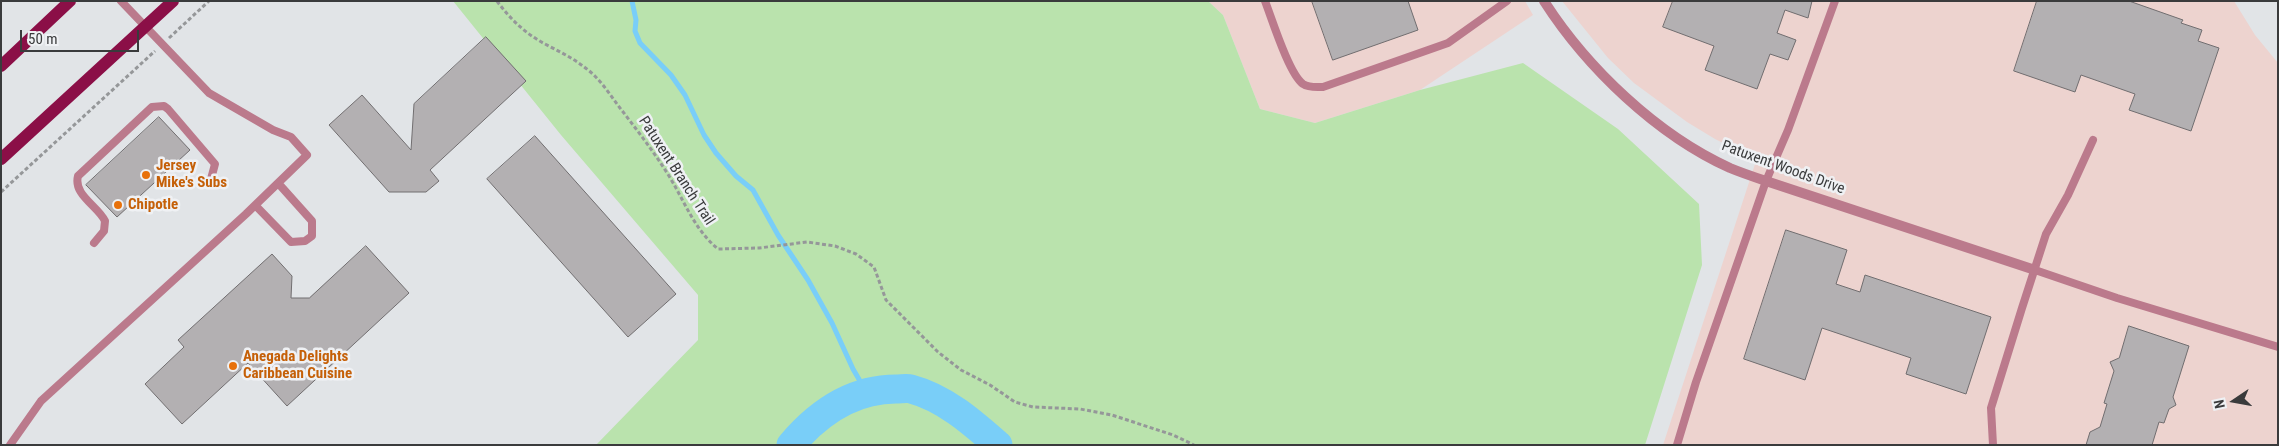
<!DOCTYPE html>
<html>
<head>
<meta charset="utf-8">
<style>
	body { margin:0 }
	#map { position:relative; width:2279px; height:446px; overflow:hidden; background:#e1e4e7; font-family:"Roboto Condensed",sans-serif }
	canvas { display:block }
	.frame { position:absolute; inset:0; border:2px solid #3a3b3c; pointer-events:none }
	.north { position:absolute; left:2209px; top:376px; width:50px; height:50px; -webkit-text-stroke:4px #eff1f4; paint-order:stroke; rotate:258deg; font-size:14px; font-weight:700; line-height:20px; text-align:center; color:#3a3b3c }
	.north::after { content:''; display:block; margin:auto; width:18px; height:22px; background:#3a3b3c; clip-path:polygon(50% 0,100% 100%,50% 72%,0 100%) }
	.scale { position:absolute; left:20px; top:30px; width:119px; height:22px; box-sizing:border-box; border:2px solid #3a3b3c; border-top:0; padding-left:6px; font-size:15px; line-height:18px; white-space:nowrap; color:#3a3b3c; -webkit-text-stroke:4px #eff1f4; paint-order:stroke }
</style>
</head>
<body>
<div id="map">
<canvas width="2279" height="446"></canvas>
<div class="frame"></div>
<div class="north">N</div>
<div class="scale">50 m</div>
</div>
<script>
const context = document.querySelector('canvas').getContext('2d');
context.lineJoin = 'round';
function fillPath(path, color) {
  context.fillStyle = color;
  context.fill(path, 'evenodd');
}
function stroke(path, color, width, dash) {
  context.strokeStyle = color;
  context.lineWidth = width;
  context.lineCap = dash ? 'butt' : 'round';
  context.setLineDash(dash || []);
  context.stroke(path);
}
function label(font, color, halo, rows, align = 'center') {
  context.font = font + ' "Roboto Condensed",sans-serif';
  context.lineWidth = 5;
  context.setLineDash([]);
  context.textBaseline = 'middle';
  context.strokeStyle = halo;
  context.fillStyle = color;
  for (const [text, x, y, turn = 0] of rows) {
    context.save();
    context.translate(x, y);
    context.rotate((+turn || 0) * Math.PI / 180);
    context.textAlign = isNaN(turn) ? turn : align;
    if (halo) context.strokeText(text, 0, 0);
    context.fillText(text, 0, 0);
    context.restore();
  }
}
fillPath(new Path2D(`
	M1208,1H1525L1533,15L1420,90L1315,123L1260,109L1223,15Z
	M1562,1H2234L2255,35L2278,63V445H1663L1757,158L1741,152L1715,139L1687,122L1634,83L1608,58Z`), '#edd3cf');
fillPath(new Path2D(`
	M453,1H1208L1223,15L1260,109L1315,123L1420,90L1523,63L1618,129L1699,204L1702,265L1645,445H596L698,340V295L561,135Z`), '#bae3ad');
stroke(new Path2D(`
	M632,1L636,20L635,31L640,43L671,75L685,95L704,135L716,153L736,176L753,190L778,235L808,280L832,323L853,369L867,393`), '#79cef8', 5);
stroke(new Path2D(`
	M791,445C818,413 853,389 896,389C901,389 907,388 911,389C945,398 973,423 998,445`), '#79cef8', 29);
const building = new Path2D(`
	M1312,1H1408L1418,30L1333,60Z
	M1673,1H1812L1808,18L1785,10L1777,33L1796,40L1788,60L1770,54L1757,89L1705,70L1714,46L1663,27Z
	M2037,1H2129L2183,20L2181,23L2202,30L2198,41L2219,48L2191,131L2129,110L2135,94L2081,75L2075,92L2014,71Z
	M486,37L526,81L430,170L439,181L426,192H389L329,125L362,95L411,150L414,104Z
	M159,117L190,150L117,217L86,185Z
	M535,136L676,294L628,337L487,179Z
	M1786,230L1847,250L1836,284L1860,292L1865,275L1991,317L1966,394L1906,374L1911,358L1822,328L1805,380L1744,359Z
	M366,246L409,293L287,406L248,363L182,424L145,384L184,347L178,340L272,254L292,276L291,298H309Z
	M2129,326L2189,346L2173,397L2176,405L2169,409L2164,423L2159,422L2152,445H2086L2090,432L2100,427L2107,404L2104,403L2114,371L2110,362L2119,358Z`);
fillPath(building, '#b3b0b2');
stroke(building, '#716e70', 1);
stroke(new Path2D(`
	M497,1C510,19 526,34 545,44C560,52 575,59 588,70C601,80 610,95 620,108C637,130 654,152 669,176C685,202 694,229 718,249L759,248L807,242L835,246L856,254L874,267L886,300L938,352L961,370L990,385L1015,402L1033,407L1080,409L1112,415L1173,435L1194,445
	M169,38L209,1
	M1,192L155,51`), '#959799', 3, [4, 2.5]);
stroke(new Path2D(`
	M1265,1C1272,19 1289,74 1303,84C1309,88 1316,87 1323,87L1448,43L1507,1
	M255,205L291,242L305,241L312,236V221L278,183
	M94,243L104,231L105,221C98,206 73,195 78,176L152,107L164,106L168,109L215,164L211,179
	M2035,270L2117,298L2278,347
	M10,445L41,401L246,214L307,155L291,137L273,130L209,93L121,1
	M1677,445L1696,382L1766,181L1788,130L1835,1
	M1993,445L1991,408L2022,308L2046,234L2068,195L2093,140`), '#bb7a8c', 8);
stroke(new Path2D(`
	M1544,1C1587,68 1657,135 1730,168C1742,173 1754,177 1766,181L2035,270`), '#bb7a8c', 10);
stroke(new Path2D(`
	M1,66L70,1
	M1,159L173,1`), '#8b0f47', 12);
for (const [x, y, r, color] of [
	[146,175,5,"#e8710a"],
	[118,205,5,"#e8710a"],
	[233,366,5,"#e8710a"]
]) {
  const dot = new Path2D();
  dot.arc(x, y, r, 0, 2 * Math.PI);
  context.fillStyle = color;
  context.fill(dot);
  stroke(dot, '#eff1f4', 2);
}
label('bold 15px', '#c56008', '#eff1f4', [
	["Jersey",156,166],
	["Mike's Subs",156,183],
	["Chipotle",128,205],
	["Anegada Delights",243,357],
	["Caribbean Cuisine",243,374]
], 'left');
label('15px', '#3a3b3c', '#eff1f4', [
	["Patuxent Woods Drive",1783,168,20],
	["Patuxent Branch Trail",676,171,57]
]);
</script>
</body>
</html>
